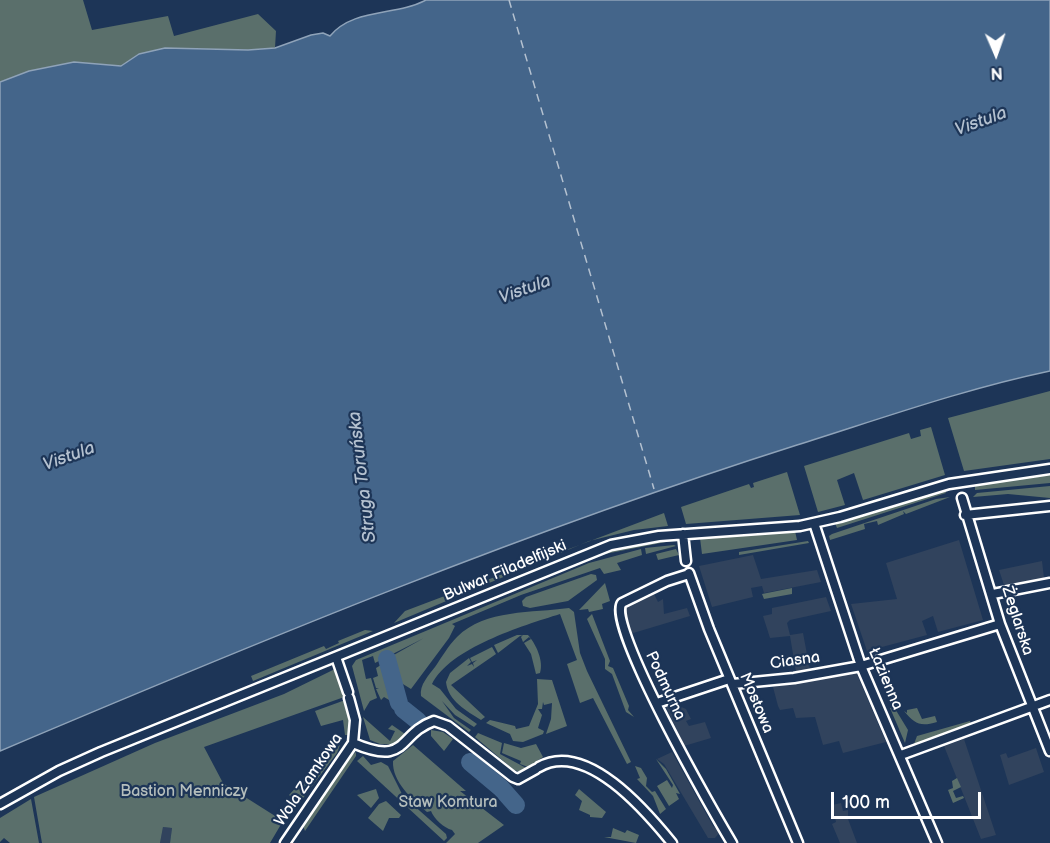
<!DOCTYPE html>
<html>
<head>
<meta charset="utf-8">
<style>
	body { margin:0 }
	#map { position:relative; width:1050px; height:843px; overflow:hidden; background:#1d3557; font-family:"Balsamiq Sans",sans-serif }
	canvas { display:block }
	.north { position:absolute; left:966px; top:24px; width:60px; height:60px; -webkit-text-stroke:4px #1d3557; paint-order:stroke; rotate:178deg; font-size:16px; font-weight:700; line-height:24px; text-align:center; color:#fff }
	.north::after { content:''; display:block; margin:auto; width:21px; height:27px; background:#fff; clip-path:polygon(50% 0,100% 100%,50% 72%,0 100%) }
	.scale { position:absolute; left:831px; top:792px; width:150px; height:27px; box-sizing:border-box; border:3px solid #fff; border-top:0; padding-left:8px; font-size:18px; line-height:21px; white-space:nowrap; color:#fff; -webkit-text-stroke:4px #1d3557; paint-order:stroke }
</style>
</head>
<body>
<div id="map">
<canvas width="1050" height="843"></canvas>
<div class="north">N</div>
<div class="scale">100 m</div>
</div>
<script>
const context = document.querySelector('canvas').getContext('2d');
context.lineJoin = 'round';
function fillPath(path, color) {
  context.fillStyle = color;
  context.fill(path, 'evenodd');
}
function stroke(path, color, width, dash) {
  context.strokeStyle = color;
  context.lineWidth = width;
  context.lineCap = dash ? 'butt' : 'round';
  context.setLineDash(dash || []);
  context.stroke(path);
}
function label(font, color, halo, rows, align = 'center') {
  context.font = font + ' "Balsamiq Sans",sans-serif';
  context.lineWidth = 4.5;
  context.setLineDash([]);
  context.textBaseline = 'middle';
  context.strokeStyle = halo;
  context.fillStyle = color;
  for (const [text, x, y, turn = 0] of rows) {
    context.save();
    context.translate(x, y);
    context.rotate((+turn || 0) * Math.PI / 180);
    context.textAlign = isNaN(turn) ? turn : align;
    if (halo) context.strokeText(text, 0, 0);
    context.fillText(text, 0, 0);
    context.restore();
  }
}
fillPath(new Path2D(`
	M959,540L983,620L938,632L933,616L922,621L927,635L867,651L851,604L897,599L886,563Z
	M753,555L761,579L817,570L821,582L764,593L762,586L751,588L753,597L712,607L699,566Z
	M1042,561L1044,578L1004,585L999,570Z
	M654,594L658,602L663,599L664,614L687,608L690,616L630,634L621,609Z
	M826,597L831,611L790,620L787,623L790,635L803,633L810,670L796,672L790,636L770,638L763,616L772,614V608Z
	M856,672L886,742L843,753L839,741L823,745L815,717L796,718L793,708L780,710L778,706L773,687Z
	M676,699L679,706L686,709L691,719L686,721L689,726L705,722L711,738L684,746L665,705Z
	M964,739L996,835L981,839L944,746Z
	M1036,748L1044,772L1009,785L1000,755L1006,753L1008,758Z
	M672,752L713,826L720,832L715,838H708L664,764L657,759Z
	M841,803L843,811L848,810V819L857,843H840L832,824L836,822L832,805Z
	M163,827L172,828L170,843H160Z`), '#31435d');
fillPath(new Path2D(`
	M0,0H83L92,30L168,16L174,36L258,14L276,31L275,48L248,50L165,48L139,54L121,66L74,62L29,71L0,82Z
	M1050,391V459L964,471L948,418Z
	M931,427L945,475L863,500L854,473L837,480L845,505L818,512L804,466L909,433L911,439L921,436L920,430Z
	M787,472L800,515L686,524L681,507L749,484L751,488L754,487L753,483Z
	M1050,475V483L975,490V484Z
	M1050,486V498L1008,494L973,497L977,493Z
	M945,490L946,493L837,528L835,523Z
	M950,497L906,514L903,511L904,514L878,525L877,521L864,524L865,529L830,540L829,536L832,534L936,499Z
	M664,513L668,526L634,530L589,541L394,623L405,611Z
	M795,531L797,540L702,554L700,538Z
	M671,539V541L600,555L351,657L588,558L627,546Z
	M808,541L809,543L739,555V552Z
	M674,545L676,546L646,554L645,548Z
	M641,549L642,555L617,563L621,570L604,574L600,568L521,595L452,624L455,626L449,638L411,689L398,681L392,656L424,638L375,663L373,656L362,660L366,679L371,678L377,698L370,701L364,711L352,666L356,660L589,563Z
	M676,549L679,555L658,560L656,554Z
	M591,574L596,575L597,580L568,601L530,608L523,606L522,601L526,597Z
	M605,583L610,601L602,604L603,609L589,612L588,609L579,610Z
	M792,588V594L764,599L762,594Z
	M569,608L574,612L580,653L587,671L631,762L627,764L593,698L580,703L567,664L577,660L560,614C522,626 450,648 432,684L440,689L456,709L477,724L474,727L455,715L442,701L454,718L471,730L469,732L421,696C419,685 429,675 435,667C442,657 448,646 457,637C485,609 533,613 569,608Z
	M592,614L610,661L608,666L613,668L629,706L628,710L634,717L626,712L612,674L605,669V659L587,619Z
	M365,630L373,631L253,681L251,676L324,646L326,649L339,643L338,641Z
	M517,635H528C536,644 544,661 540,673L536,674L531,654L524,643L531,639L529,637L523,642L521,637L523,635L520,636L498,653L494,645Z
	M492,647L496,654L451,685L485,717L481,720C467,711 448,701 446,682L450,673L469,658L471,662L467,666L472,664L474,667L473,663L477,660L472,662L470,658Z
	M386,662L396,704L384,697L381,700L376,689L379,688H376L373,678L378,676L376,668Z
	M337,668L347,696L204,747L223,783L283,821L270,843H170L172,828L163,827L160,843H42L34,797L155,743L284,694Z
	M537,679L552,680L567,726L546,734L551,719L552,703L544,705L543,702L542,709H538L542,715L538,728L544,731L543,734L523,742L513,741L510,734L486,723L490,720L515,726L516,729L529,726L538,704Z
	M348,699L352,723L348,735H345L343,720L321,726L315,711Z
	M397,707L417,712L421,721L398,745L380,744L370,740L363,717L390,741L395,731L388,729L392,725L405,734L413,726L398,713Z
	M894,707L908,730L905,743L890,708Z
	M917,708L922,719L935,716L937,722C920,727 915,724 904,711L907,713V710Z
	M970,721L971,725L914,744L917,736Z
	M431,730L443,732L453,739L444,751L431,736Z
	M478,733L502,743L500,754L528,769L521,772L514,770L475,737Z
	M504,743L521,748L536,744L543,757L528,767L520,764L521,761L502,753Z
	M340,745L337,753L285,822L297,802L289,795L332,748L335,749Z
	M413,745L466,791H460L504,825L478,843H446L455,834L452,830C444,828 434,819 431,811L427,812C412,799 392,782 393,761Z
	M356,752V756L305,831L303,826C317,801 332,770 356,752Z
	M363,756L371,765L381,762L388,766L403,796L446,834L447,838L444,841L357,761Z
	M656,759L666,769L680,794L676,793L679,799L669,806L657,786L667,780L672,788L673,785Z
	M635,766L641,768L647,778L646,786L652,792L655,791L666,809L660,814L653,796L637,779L640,778Z
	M957,778L961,787L953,791L956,798L963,796L964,798L953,803L948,790L953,788L952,781Z
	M376,789L379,798L371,808L357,795Z
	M579,789L606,812L602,818L590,817V815L579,810L582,801L575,795Z
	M31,799L39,843H10L4,838L0,842V818Z
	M386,801L401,815L399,818H389L383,831L368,818L379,804Z
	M613,828L625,833L627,830L639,835L636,843L604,837H611Z`), '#5a6f6b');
const water = new Path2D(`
	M426,0H1050V371C964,389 880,419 797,445C526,531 262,640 0,751V82L29,71L74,62L121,66L139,54L165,48L248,50L275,48L311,35L323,33L330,36C353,8 396,16 426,0Z`);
fillPath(water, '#44658a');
stroke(water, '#8fa3b9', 1.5);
stroke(new Path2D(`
	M387,659L399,703
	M403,709L418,721
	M470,762L501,788L516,805`), '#44658a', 18);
stroke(new Path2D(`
	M509,0L654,489`), '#b4c1d0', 1.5, [8, 6]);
const street = new Path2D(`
	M962,498L1000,624L1050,751
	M965,515L1050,506
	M814,523L861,666L937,843
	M683,534L686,561
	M689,573L709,629L798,843
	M689,574L667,581L622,603C605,623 715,815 732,843
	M993,594L1050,583
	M336,657L348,692
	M733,684L794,678L861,666L1000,624
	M657,703L729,679
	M353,743C409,767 397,734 434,721L448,726L513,777L518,779L536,769
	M901,755L1050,700
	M539,767C586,740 646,811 672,843
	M0,804L59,771L101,752L611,545L659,536L800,526L840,517L949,484L1050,469
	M285,843L353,743L355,720L349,698`);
stroke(street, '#fff', 13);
stroke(street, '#1d3557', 8);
label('16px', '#fff', '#1d3557', [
	["Bulwar Filadelfijski",505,571,-23],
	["Żeglarska",1017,621,72],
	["Ciasna",795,661,-8],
	["Łazienna",885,679,67],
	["Podmurna",665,686,65],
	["Mostowa",756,703,67],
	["Wola Zamkowa",309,780,-56]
]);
label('16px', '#b5bebc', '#1d3557', [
	["Bastion Menniczy",184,792],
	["Staw Komtura",448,803]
]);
label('italic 18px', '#b4c1d0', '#1d3557', [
	["Vistula",981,122,-20],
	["Vistula",525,290,-20],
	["Vistula",69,457,-20],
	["Struga Toruńska",363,477,-97]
]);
</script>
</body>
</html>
